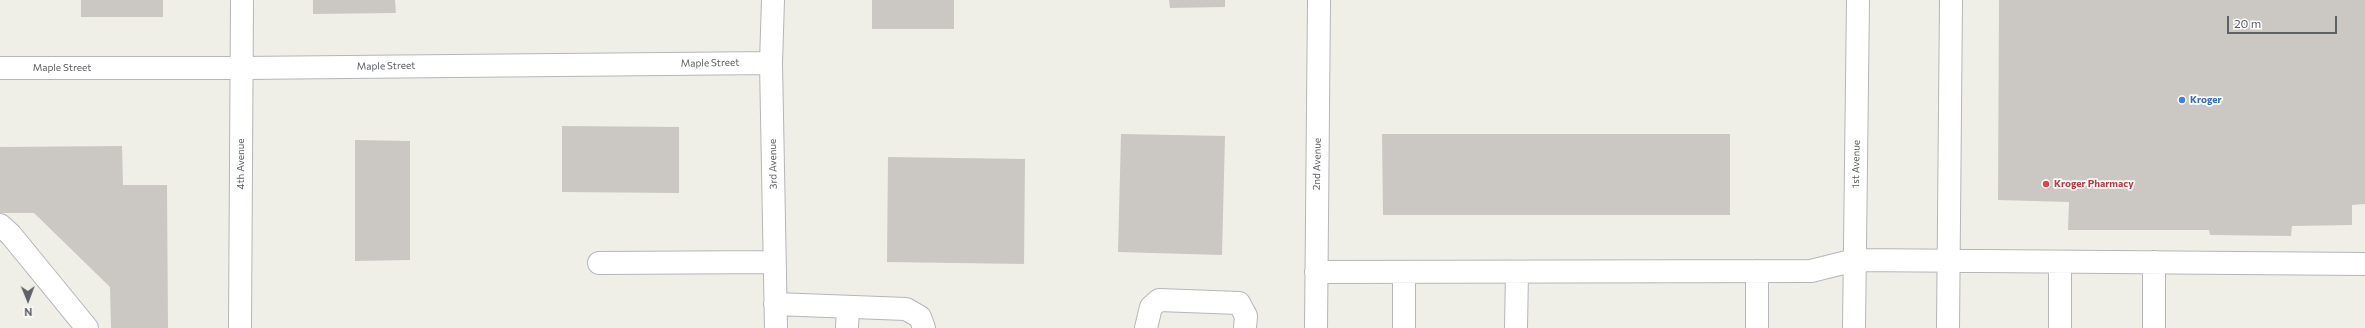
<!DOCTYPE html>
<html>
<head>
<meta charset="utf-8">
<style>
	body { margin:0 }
	#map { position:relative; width:2365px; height:328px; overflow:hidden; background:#efeee7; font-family:Commissioner,sans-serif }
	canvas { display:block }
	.north { position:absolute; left:8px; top:280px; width:40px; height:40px; -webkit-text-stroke:3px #fff; paint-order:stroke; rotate:179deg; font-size:11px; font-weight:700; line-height:16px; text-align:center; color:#5e6166 }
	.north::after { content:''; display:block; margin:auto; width:14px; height:18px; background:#5e6166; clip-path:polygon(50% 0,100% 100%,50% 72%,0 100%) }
	.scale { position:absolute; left:2227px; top:16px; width:110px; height:18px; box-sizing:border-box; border:2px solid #5e6166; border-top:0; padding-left:5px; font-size:12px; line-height:14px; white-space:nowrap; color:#5e6166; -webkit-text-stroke:3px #fff; paint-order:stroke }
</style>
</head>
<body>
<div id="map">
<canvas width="2365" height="328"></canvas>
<div class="north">N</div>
<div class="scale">20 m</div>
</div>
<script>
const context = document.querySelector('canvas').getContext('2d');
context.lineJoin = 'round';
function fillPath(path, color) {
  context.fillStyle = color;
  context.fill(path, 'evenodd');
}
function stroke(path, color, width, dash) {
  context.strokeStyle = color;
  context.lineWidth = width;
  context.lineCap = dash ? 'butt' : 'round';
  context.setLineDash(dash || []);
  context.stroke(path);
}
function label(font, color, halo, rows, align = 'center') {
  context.font = font + ' Commissioner,sans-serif';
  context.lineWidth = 3.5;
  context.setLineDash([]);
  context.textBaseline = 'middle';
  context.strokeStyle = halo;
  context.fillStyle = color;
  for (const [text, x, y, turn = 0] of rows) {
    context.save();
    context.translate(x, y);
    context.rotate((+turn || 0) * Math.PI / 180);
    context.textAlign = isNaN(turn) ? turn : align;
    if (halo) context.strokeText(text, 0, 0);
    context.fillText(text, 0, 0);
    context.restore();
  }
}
fillPath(new Path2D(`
	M81,0H163V17H81Z
	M313,0H395L396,13L313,14Z
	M872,0H954V29H872Z
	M1169,0H1225V7L1170,8Z
	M1999,0H2365V204L2352,205V225L2292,226L2291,236L2210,235L2209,230H2068L2069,202L1998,200Z
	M562,126L679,127V193L562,192Z
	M1121,134L1225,136L1222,255L1118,252Z
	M1382,134H1730V215H1383Z
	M355,140L410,141V260L355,261Z
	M122,146L123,185H167L168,328H111L110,287L34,213H0V147Z
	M888,157L1025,159L1024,264L887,262Z`), '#cbc8c4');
const minor = new Path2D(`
	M773,0L771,63L776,328
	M0,68H242L771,63
	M0,225L11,235L87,328
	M599,263L774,262
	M1757,271V328
	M1316,272L1811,271L1855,260L2365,264
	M1404,272V328
	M775,304L906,309L920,317L924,328
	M240,328L242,0
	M847,328L848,307
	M1146,328L1151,307L1159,300L1239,303L1246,316L1245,328
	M1316,328L1319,0
	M1516,328L1517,272
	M1854,328L1858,0
	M1948,328L1951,0
	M2060,328V262
	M2154,328V262`);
stroke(minor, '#b4b6ba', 24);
stroke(minor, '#fff', 22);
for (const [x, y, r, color] of [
	[2182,100,4,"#3f7fe0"],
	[2046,184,4,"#e0444e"]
]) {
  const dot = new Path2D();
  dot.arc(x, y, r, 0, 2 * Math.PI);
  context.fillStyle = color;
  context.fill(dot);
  stroke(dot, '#fff', 1.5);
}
label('10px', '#5e6166', '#fff', [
	["Maple Street",710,63,-1],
	["Maple Street",386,66,-1],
	["Maple Street",62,68],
	["4th Avenue",241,164,-90],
	["3rd Avenue",773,164,-91],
	["2nd Avenue",1317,164,-89],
	["1st Avenue",1856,164,-89]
]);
label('bold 10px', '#366cbe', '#fff', [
	["Kroger",2190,100]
], 'left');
label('bold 10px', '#be3a42', '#fff', [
	["Kroger Pharmacy",2054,184]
], 'left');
</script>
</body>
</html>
